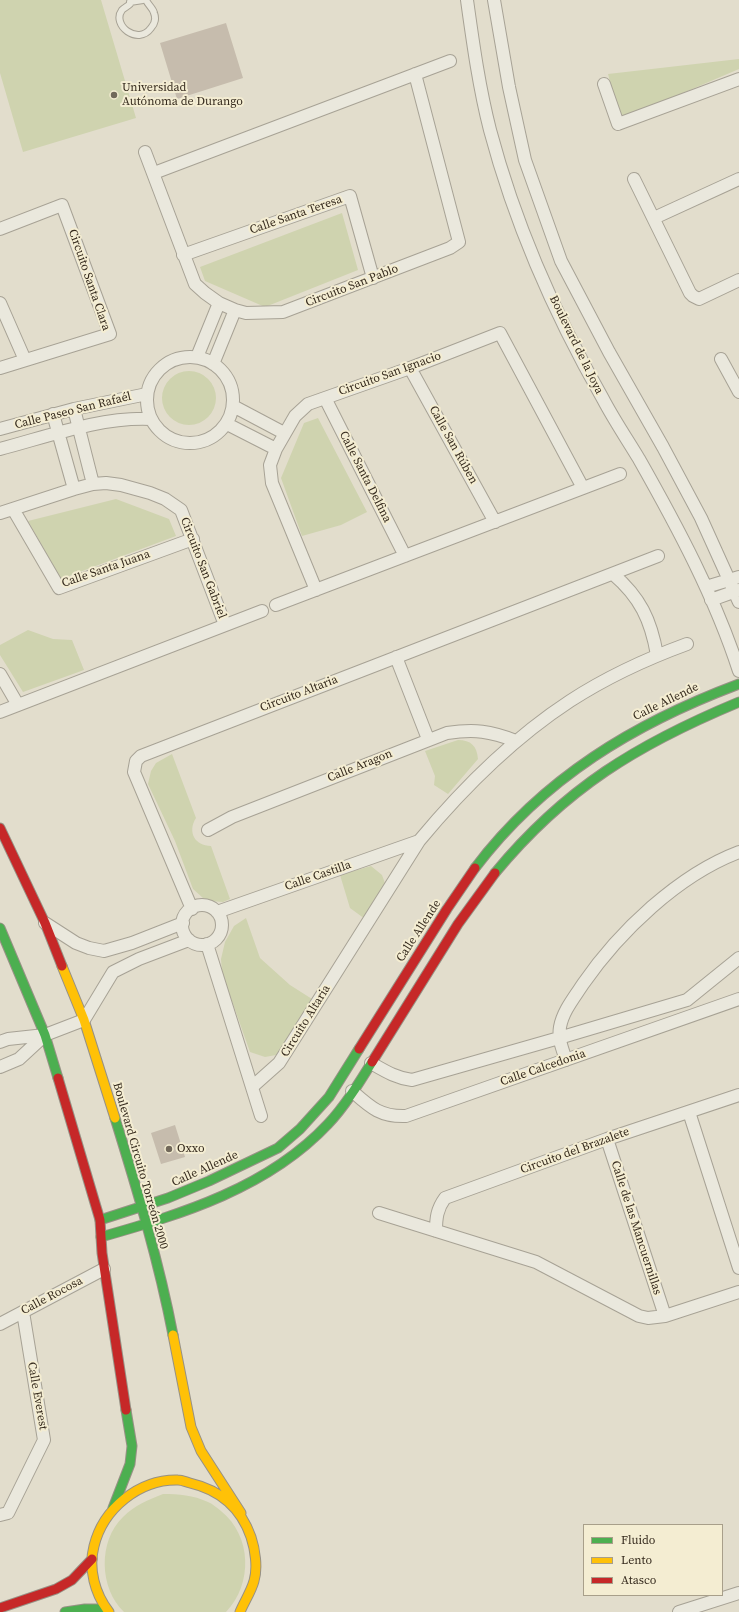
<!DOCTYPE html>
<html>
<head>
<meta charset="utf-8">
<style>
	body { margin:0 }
	#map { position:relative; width:739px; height:1612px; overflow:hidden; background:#e2ddcc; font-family:"Source Serif 4",serif }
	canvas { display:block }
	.legend { position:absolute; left:583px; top:1524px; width:140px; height:72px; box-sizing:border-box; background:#f4edd2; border:1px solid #a89f8a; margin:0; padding:5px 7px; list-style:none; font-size:12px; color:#362b1e }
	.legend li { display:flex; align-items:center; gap:8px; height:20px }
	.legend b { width:20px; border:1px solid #a89f8a }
</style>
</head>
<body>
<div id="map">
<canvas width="739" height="1612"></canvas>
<ul class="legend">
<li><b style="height:5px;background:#4caf50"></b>Fluido</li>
<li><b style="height:5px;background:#ffc107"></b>Lento</li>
<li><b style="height:5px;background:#c62828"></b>Atasco</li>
</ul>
</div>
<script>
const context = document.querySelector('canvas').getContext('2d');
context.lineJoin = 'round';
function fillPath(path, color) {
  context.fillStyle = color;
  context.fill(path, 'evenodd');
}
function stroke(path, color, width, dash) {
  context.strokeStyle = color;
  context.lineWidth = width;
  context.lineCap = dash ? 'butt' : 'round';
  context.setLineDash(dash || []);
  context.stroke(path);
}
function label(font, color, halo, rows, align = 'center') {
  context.font = font + ' "Source Serif 4",serif';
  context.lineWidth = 4;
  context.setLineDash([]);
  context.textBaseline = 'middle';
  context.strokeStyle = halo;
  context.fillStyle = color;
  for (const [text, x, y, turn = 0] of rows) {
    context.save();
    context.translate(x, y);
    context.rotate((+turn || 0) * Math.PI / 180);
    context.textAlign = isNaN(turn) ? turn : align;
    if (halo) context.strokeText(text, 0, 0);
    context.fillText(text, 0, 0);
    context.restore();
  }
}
fillPath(new Path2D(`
	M0,0H101L136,118L23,152L0,73Z
	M739,59V69L620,120L608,74Z
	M342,213L358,270L265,307L205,281L200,267Z
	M162 398a27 27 0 1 1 54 0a27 27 0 1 1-54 0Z
	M318,418L367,512L341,525L302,536L281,478L304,423Z
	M116,499L169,519L176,536L61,579L28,521Z
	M28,630L53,639L72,640L84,670L23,692L0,655V645Z
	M458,740C471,740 477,746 478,759L448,794L434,785L435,776L425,751Z
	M172,754L196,818C187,832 195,846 211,846L230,899L223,902L210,901L203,898L193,889L175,841L148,784L151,771L156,763Z
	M371,866L382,875L386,886L365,919L350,908L340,875Z
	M246,918L260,958L290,985L312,999L276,1055L265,1057L250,1052L222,973L221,959L225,942L234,926Z
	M163,1494C179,1494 193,1495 208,1502C213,1504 217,1508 221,1511C252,1536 253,1584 226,1612H124C99,1588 98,1541 123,1517C135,1505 148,1500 163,1494Z`), '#cfd3af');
fillPath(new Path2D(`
	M226,23L243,78L177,99L160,43Z
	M175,1125L185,1157L161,1164L151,1133Z`), '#c6bcad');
const lane = new Path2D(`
	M143,0L130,2V4C128,6 124,8 122,10C111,25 138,46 151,28C155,24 156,18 154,13C153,8 148,5 146,0`);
const street = new Path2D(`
	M467,0C473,43 479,87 490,130C515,224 555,315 603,399C614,420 627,439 639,459C677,526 715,597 739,671
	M494,0L509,87L525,160L561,261L609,352L663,447L701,518L739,602
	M604,84L618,124L739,79
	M145,152L195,284L205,293L219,303L235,310L246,313L283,312L450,248L459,242L415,74
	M154,173L450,61
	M634,179L690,293L693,296L699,299L739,280
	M654,218L739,179
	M0,229L62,205L110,334L0,368
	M183,255L350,196L373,278
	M0,303L25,360
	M147 400a43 43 0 1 1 86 0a43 43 0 1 1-86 0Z
	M197,357L219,303
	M721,359L739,392
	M213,364L235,310
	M410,368L495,522
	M325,398L405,556
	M233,406L284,433
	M74,409L93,484
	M53,414L74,489
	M227,424L276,449
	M0,429L74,409L147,394
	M0,449C49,436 100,417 150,419
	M13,509L59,588L193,539
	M0,513L74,489L93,484L106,483L121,485L150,493L165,499L181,510L225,625
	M613,574C640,597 651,620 657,655
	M706,587L739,577
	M316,590L272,483L270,465L276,449L295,416L308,404L410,368L500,333L583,488
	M711,600L739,590
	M276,605L620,474
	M396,657L428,739
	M0,674L18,705
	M0,712L262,611
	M208,830L232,817L447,733C475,729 490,731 516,741
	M182 925a20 20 0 1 1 40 0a20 20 0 1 1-40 0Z
	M192,909L134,772L136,761L141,756L658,556
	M217,912L419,841
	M45,923L76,943L89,948L104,951L132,943L183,923
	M207,944L261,1116
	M0,1042L8,1039L45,1035L84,1020L113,972L139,959L189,940
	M566,1060C562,1048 558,1039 560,1027C563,1011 574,998 583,984C619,932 678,875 739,852
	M371,1063C385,1071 396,1078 412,1080L559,1038L687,1000L739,958
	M0,1067L19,1059L45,1035
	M252,1087L279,1063L419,841C463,788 512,739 570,701C607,677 646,659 687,644
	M352,1091C370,1107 380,1117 406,1116L739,999
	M689,1112L739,1268
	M607,1139L665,1316
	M379,1213L536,1262L639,1316L648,1318L665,1316L739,1292
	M436,1231C436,1218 437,1209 445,1198L607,1139L739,1095
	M0,1324L104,1269
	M0,1515L8,1513L44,1440L23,1312
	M679,1612L739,1593`);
const fast = new Path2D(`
	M475,868C543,778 635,723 739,684
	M495,873C565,788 638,744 739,702
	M0,928L45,1035L58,1078
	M115,1118C137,1189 159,1262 173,1335
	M100,1220L168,1198L209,1181L278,1148L300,1129L329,1097L359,1049
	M101,1237C182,1214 268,1188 328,1124C345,1106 359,1083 372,1062
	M113,1508L130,1464L132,1446L126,1410
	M65,1612L85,1609H106`);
const slow = new Path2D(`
	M62,966L84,1020L115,1118
	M173,1335L191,1427L201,1451L241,1513
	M109,1612C95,1594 88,1569 94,1546C103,1509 139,1479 178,1480C182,1480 186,1482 190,1483C220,1490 241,1508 251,1537C255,1549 258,1568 254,1581C251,1592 244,1602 240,1612`);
const jam = new Path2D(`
	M0,828L45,923L62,966
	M359,1049L447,909L475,868
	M372,1062L458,924L495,873
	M58,1078L100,1220L102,1253L126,1410
	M0,1608L56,1589L72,1580L92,1559`);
stroke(lane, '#a7a295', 8);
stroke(street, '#a7a295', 14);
stroke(fast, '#979185', 11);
stroke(slow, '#979185', 11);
stroke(jam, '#979185', 11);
stroke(lane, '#eae8dd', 6);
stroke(street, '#eae8dd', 12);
stroke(fast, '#4caf50', 9);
stroke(slow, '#ffc107', 9);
stroke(jam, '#c62828', 9);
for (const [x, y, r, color] of [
	[114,95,4,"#72695b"],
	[169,1149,4,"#72695b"]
]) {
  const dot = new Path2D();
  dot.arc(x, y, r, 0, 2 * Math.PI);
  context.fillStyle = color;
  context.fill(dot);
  stroke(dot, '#f4edd2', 1.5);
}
label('12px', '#362b1e', '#f4edd2', [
	["Universidad",122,88],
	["Autónoma de Durango",122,102],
	["Oxxo",177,1149]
], 'left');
label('12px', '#362b1e', '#f4edd2', [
	["Calle Santa Teresa",296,215,-19],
	["Circuito Santa Clara",89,280,71],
	["Circuito San Pablo",352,286,-21],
	["Boulevard de la Joya",576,345,64],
	["Circuito San Ignacio",390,374,-20],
	["Calle Paseo San Rafaél",73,411,-14],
	["Calle San Rúben",453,445,61],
	["Calle Santa Delfina",365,477,63],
	["Circuito San Gabriel",203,568,69],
	["Calle Santa Juana",106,569,-19],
	["Circuito Altaria",299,694,-21],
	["Calle Allende",666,702,-26],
	["Calle Aragon",360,766,-22],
	["Calle Castilla",318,876,-19],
	["Calle Allende",419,931,-57],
	["Circuito Altaria",306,1021,-58],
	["Calle Calcedonia",543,1068,-19],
	["Circuito del Brazalete",575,1151,-20],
	["Boulevard Circuito Torreón 2000",140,1166,74],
	["Calle Allende",205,1169,-24],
	["Calle de las Mancuernillas",636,1228,72],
	["Calle Rocosa",52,1296,-28],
	["Calle Everest",37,1396,80]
]);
</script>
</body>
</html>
